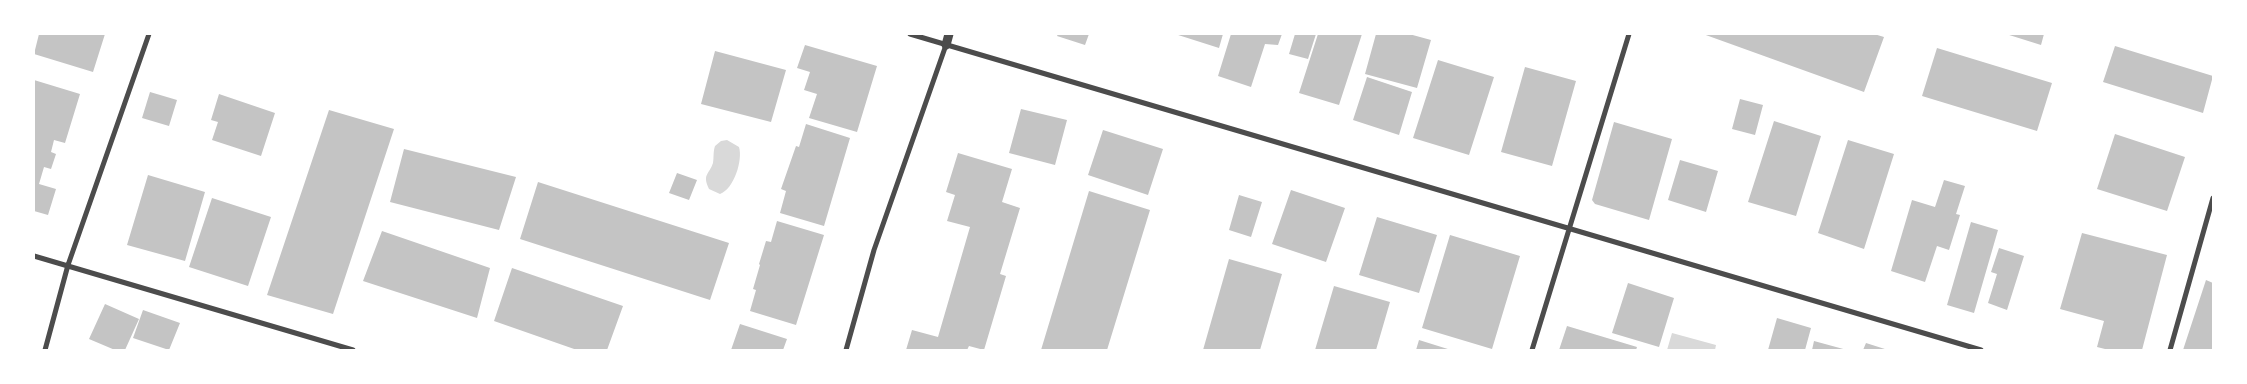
<!DOCTYPE html>
<html>
<head>
<meta charset="utf-8">
<style>
	body { margin:0 }
	#map { position:relative; width:2247px; height:384px; overflow:hidden; background:#fff; font-family:Signika,sans-serif }
	canvas { display:block }
	.frame { position:absolute; inset:0; border:35px solid #fff; pointer-events:none }
</style>
</head>
<body>
<div id="map">
<canvas width="2247" height="384"></canvas>
<div class="frame"></div>
</div>
<script>
const context = document.querySelector('canvas').getContext('2d');
context.lineJoin = 'round';
function fillPath(path, color) {
  context.fillStyle = color;
  context.fill(path, 'evenodd');
}
function stroke(path, color, width, dash) {
  context.strokeStyle = color;
  context.lineWidth = width;
  context.lineCap = dash ? 'butt' : 'round';
  context.setLineDash(dash || []);
  context.stroke(path);
}
fillPath(new Path2D(`
	M727,140L739,147C743,160 734,189 720,194L709,189C702,174 709,175 713,163C714,157 713,152 715,146L721,141Z
	M1672,333L1716,345L1715,350H1667Z`), '#d9d9d9');
fillPath(new Path2D(`
	M39,34H105L93,72L34,54Z
	M1058,34H1089L1085,45L1057,36Z
	M1175,34H1223L1219,48Z
	M1231,34H1282L1278,45L1265,44L1251,87L1218,76Z
	M1295,34H1316L1308,59L1289,54Z
	M1318,34H1362L1339,105L1299,93Z
	M1376,34H1409L1431,40L1417,88L1365,74Z
	M1703,34H1874L1884,37L1864,92Z
	M2006,34H2044L2041,45Z
	M805,45L877,66L857,132L809,118L817,94L804,90L810,72L797,68Z
	M2115,46L2213,76L2203,113L2103,82Z
	M1937,48L2052,83L2037,131L1922,96Z
	M715,51L786,70L771,122L701,104Z
	M1438,60L1494,77L1469,155L1413,138Z
	M1525,67L1576,81L1552,166L1501,152Z
	M1367,77L1412,92L1399,135L1353,120Z
	M34,80L80,94L65,143L54,140L51,152L56,154L51,169L44,167L39,184L56,189L48,215L34,211Z
	M150,92L177,100L169,126L142,118Z
	M219,94L275,113L261,156L212,140L218,122L211,120Z
	M1740,99L1763,105L1755,135L1732,129Z
	M1021,109L1067,120L1055,165L1009,153Z
	M329,110L394,129L333,314L267,295Z
	M1774,121L1821,136L1796,216L1748,202Z
	M1614,122L1672,139L1649,220L1595,204L1592,200Z
	M806,124L850,138L824,226L780,213L786,191L781,189L796,146L799,147Z
	M1103,130L1163,149L1148,195L1088,175Z
	M2115,134L2185,157L2167,211L2097,189Z
	M1848,140L1894,154L1864,249L1818,233Z
	M404,149L516,177L499,230L390,202Z
	M958,153L1012,169L1002,202L1020,208L1000,274L1006,276L984,350L969,346L967,350H906L912,330L938,337L970,227L947,221L955,195L946,192Z
	M1680,160L1718,171L1706,212L1668,200Z
	M677,173L697,180L689,200L669,193Z
	M148,175L205,192L185,261L127,245Z
	M1944,180L1965,186L1956,214L1960,215L1949,250L1937,246L1925,282L1891,271L1912,200L1935,207Z
	M538,182L729,243L710,300L520,239Z
	M1291,190L1345,208L1326,262L1272,244Z
	M1089,191L1150,210L1107,350H1041Z
	M1239,195L1262,202L1251,237L1229,230Z
	M212,198L271,217L248,286L189,267Z
	M1377,217L1437,235L1419,293L1359,275Z
	M777,221L824,235L796,325L750,311L756,290L753,289L760,265L759,264L766,241L771,242Z
	M1971,222L1998,230L1974,313L1947,305Z
	M382,231L490,268L477,318L363,281Z
	M2082,233L2167,255L2142,350H2109L2097,347L2104,321L2060,309Z
	M1450,235L1520,256L1492,349L1422,328Z
	M1999,248L2024,256L2007,310L1988,303L1997,274L1991,272Z
	M1229,259L1282,274L1260,350H1203Z
	M512,268L623,306L607,350H577L494,321Z
	M2206,280L2213,283V350H2183Z
	M1628,283L1674,298L1659,347L1612,333Z
	M1334,286L1390,302L1376,350H1315Z
	M105,304L139,319L125,350H115L89,339Z
	M143,310L180,323L169,350L133,338Z
	M1777,318L1811,328L1805,350H1768Z
	M740,324L787,339L783,350H731Z
	M1567,326L1637,347L1636,350H1559Z
	M1419,340L1451,350H1416Z
	M1814,341L1847,350H1812Z
	M1866,343L1888,350H1863Z`), '#c4c4c4');
stroke(new Path2D(`
	M910,34L1981,350
	M34,256L353,350
	M45,350L68,265L149,34
	M846,350L874,250L946,45
	M1532,350L1629,34
	M2170,350L2213,198`), '#4c4c4c', 5);
stroke(new Path2D(`
	M946,45L949,34`), '#4c4c4c', 9);
</script>
</body>
</html>
